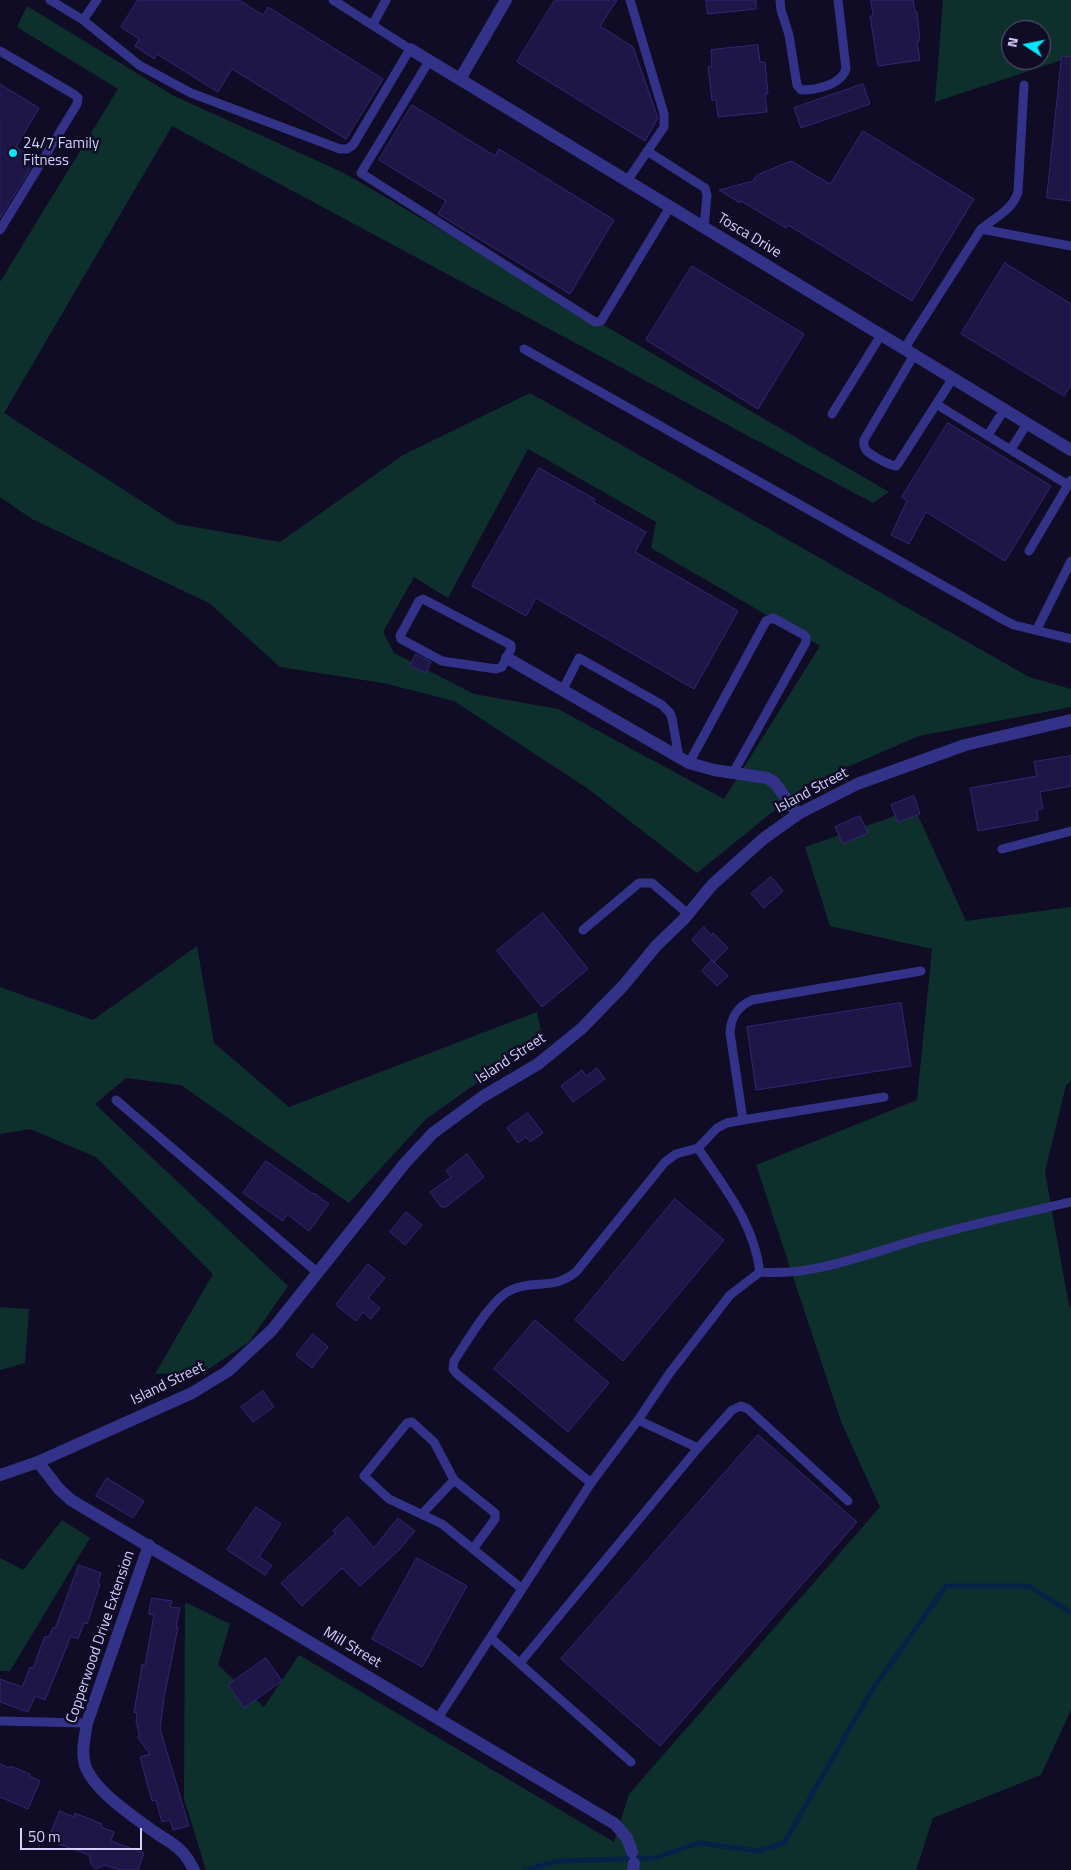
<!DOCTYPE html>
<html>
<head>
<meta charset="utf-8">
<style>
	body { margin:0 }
	#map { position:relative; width:1071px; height:1870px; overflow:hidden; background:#100c25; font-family:"Titillium Web",sans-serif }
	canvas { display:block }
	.north { position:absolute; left:1001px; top:20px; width:50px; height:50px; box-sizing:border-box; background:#100c25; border:1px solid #5e5a7c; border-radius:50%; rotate:281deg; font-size:14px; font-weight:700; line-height:20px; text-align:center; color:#d4d0ff }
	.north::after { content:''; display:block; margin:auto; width:18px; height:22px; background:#00e9fb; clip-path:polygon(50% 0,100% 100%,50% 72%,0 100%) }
	.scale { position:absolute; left:20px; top:1828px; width:122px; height:22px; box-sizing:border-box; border:2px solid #d4d0ff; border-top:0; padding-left:6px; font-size:15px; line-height:18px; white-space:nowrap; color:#d4d0ff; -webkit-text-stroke:4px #100c25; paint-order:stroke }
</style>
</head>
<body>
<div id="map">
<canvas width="1071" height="1870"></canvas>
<div class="north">N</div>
<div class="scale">50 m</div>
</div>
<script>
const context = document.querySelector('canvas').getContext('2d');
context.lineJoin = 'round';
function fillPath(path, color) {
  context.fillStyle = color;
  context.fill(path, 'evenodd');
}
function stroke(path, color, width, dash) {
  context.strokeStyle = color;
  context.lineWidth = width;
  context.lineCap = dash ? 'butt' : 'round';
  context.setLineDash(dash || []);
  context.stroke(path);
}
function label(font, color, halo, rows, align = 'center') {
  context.font = font + ' "Titillium Web",sans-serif';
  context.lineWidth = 5;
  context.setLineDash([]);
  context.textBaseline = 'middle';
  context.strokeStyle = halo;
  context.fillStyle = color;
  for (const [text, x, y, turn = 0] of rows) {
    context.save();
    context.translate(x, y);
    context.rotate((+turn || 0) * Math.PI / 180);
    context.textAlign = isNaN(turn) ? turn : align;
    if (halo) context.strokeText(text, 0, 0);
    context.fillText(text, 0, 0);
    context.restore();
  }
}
fillPath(new Path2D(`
	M943,0H1071V57L935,102ZM1011,30H1041V60H1011Z
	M27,6L174,96L344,173L889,492L873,503L172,126L4,413L177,524L280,542L403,455L530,393L1029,677L1071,689V707L919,736L806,785L697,873L587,788L454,701L383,683L280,667L209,603L32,519L0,497V282L118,89L17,27ZM528,449L656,522L651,548L820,646L724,799L558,709L474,694L394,653L383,632L414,577L448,598Z
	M915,809L966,921L1071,907V1081L1066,1085L1045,1172L1069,1306L1071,1308V1710L1041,1775L933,1818L916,1870H948H206L184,1799L185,1602L230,1624L218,1665L264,1707L299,1655L614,1842L629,1794L880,1507L842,1424L756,1165L917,1100L932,949L830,926L805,847Z
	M197,946L214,1043L289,1107L537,1012L542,1037L426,1119L349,1203L181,1085L126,1078L95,1104L288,1286L249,1342L204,1372L155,1374L213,1274L96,1157L30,1129L0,1134V987L93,1020Z
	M0,1307L29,1309L25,1363L0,1370Z
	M62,1520L90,1538L10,1671H0V1558L23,1570Z`), '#0e302d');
stroke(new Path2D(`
	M525,1870L559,1861L655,1858L699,1843L758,1851L784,1843L872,1690L946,1586H1029L1071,1613`), '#072149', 5);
const building = new Path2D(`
	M138,0H239L263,15L268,7L383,79L346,139L232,69L218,92L157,54L154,59L135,46L139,39L121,27Z
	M555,0H617L600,26L633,47L658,118L645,141L517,62Z
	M706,0H756V9L708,14Z
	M871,0H913L915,12H917L920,41H917L920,60L878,66L870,16H873Z
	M758,45L760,62H765L768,94H765L767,112L718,117L716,100H712L708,67L712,66L711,50Z
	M1062,56L1071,57V201L1047,198Z
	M0,84L39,108L16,147L36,159L0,218Z
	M863,84L870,104L801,128L794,108Z
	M412,105L495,156L499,149L614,220L570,294L438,214L446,201L379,160Z
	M863,131L974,199L912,301L788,225L786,228L741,201L740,203L719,190L753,181L757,175L791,161L830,184Z
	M1005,263L1071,304V385L1064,396L961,334Z
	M692,266L804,334L758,409L646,340Z
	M948,423L1051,486L1005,561L926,512L909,544L891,535L907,501L902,497Z
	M539,468L595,499L593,502L646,532L635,552L738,611L694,689L536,598L526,616L472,586Z
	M416,654L431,662L426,673L410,666Z
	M1071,756V786L1040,792L1043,809L1037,810L1038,820L978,831L970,788L1037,776L1034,762Z
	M914,796L920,814L898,822L891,805Z
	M860,816L868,833L843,844L835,827Z
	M771,877L783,891L764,908L751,894Z
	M543,913L588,969L542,1007L497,951Z
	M704,927L711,935L713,933L728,948L714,962L692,940Z
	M712,960L728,976L717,986L702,971Z
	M901,1003L911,1066L756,1090L747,1027Z
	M597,1068L605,1079L573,1102L561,1086L582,1070L586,1076Z
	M528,1113L543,1133L530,1142L526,1137L518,1143L507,1128Z
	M467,1154L484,1177L446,1207H441L430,1192L451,1177L446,1171Z
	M266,1161L313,1194L314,1193L329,1204L309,1231L287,1214L283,1221L243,1193Z
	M675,1199L724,1240L623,1361L575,1320Z
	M406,1212L422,1225L405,1245L390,1232Z
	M368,1264L385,1278L368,1298L380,1308L371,1319L363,1312L356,1321L336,1305Z
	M535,1320L609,1383L568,1432L494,1369Z
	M313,1334L328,1347L312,1368L296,1355Z
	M263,1391L274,1407L253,1422L241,1407Z
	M758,1435L857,1522L660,1746L561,1659Z
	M107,1478L144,1501L133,1518L96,1496Z
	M256,1507L281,1524L259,1557L272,1565L265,1575L227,1550Z
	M348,1517L374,1548L398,1518L415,1531L400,1549L360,1586L342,1568L302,1606L281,1583L336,1533L333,1531Z
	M417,1558L467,1586L422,1667L372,1639Z
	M79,1565L101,1573L98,1583L100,1584L87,1624L84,1623L78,1639L71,1636L45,1700L35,1696L28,1712L0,1702V1679L22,1687L30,1667L33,1668L45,1636L49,1637L53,1627L55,1628Z
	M152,1598L172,1601L170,1607L180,1608L176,1627H178L164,1698L160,1729L189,1826L173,1830L170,1820L162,1822L156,1800L152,1801L140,1757L150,1754L138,1738L139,1734L136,1721L137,1713L134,1712L141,1672L142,1664L145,1665L154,1615L149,1614Z
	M266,1658L282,1681L244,1708L228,1685Z
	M0,1764L9,1768L10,1766L30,1774L29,1776L40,1781L28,1809L0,1797Z
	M60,1811L74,1817L75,1813L102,1824L101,1827L114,1832L111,1841L144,1853L138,1870H120L105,1865L95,1869L91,1864L89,1855L48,1840Z`);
fillPath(building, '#1f1648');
stroke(building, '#332676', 1);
stroke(new Path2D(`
	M50,0L83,20L139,65L191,93L340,149H347L353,145L410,49L333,0
	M780,0L781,10L789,35L797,85L801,90C816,90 841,85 846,69L838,0
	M83,20L97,0
	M373,24L386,0
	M0,51L75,95L78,98L77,104L0,230
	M429,61L361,173L595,322H598L601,321L670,207
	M647,151L705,188L707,195L704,228
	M627,181L664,127V114L630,0
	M981,229C995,218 1013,209 1018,192L1024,85
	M524,349L1004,620L1014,625L1071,639
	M904,349L981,229L1071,246
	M914,355L864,440C864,443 863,445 865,448C867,454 889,465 896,466L899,462L953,378
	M936,404L1068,485L1071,480
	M832,414L881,335
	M988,435L1004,410
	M1011,449L1027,424
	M1029,551L1068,485
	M423,599L511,645V649L502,667L496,669L442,661L401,639L400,636L419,601Z
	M1037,629L1071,561
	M563,689L579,658L662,705L670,713L672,718L679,758
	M689,763L766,621L773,618L804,635L806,637V642L733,773
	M1002,849L1071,831
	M583,930L639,883H652L688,914
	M116,1100L318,1273
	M743,1120L884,1097
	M698,1148C725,1189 753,1221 760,1272C817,1277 876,1250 930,1236C977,1223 1024,1213 1071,1202
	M638,1420L698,1448
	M591,1483L457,1374L453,1369L454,1361C467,1342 491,1299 511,1290C535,1279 552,1291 576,1272L665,1162L676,1154L698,1148L717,1128L727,1123L743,1120L730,1033C731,1017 737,1007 752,1000L921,971
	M422,1514L454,1480
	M473,1549L442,1524L389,1499L364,1476L407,1423L412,1422L434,1442L454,1480L495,1513V1519L473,1549L521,1588
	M491,1638L631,1762
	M520,1663L698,1448L732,1410L741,1406L748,1409L848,1501
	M438,1718L591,1483L638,1420L669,1374L730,1295L760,1272
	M0,1721L87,1723`), '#333289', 9);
stroke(new Path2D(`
	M410,49L1071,450
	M460,79L506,0
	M507,658L689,763L714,770L767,778L774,782L798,814
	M149,1545L87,1723C85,1737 81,1751 85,1765C93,1790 135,1818 156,1833C164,1839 174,1843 181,1851C187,1856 190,1863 194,1870`), '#333289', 12);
stroke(new Path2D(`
	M38,1462L59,1489L71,1500L615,1824L627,1838L632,1852
	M0,1475L38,1462L192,1393L228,1371L272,1330L405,1163L433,1133L482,1097L538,1064L581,1029L623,986L656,946L684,919L712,885L763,839L798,814L857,784L965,745L1071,720
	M633,1870L634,1863`), '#333289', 12);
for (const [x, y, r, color] of [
	[13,153,5,"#00e9fb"]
]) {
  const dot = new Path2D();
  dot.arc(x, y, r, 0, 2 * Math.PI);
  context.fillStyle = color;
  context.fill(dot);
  stroke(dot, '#100c25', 2);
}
label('15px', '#d4d0ff', '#100c25', [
	["24/7 Family",23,144],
	["Fitness",23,161]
], 'left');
label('15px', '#d4d0ff', '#100c25', [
	["Tosca Drive",749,236,31],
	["Island Street",812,791,-28],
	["Island Street",511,1059,-33],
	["Island Street",168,1384,-26],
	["Copperwood Drive Extension",101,1637,-71],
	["Mill Street",352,1648,31]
]);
</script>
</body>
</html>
